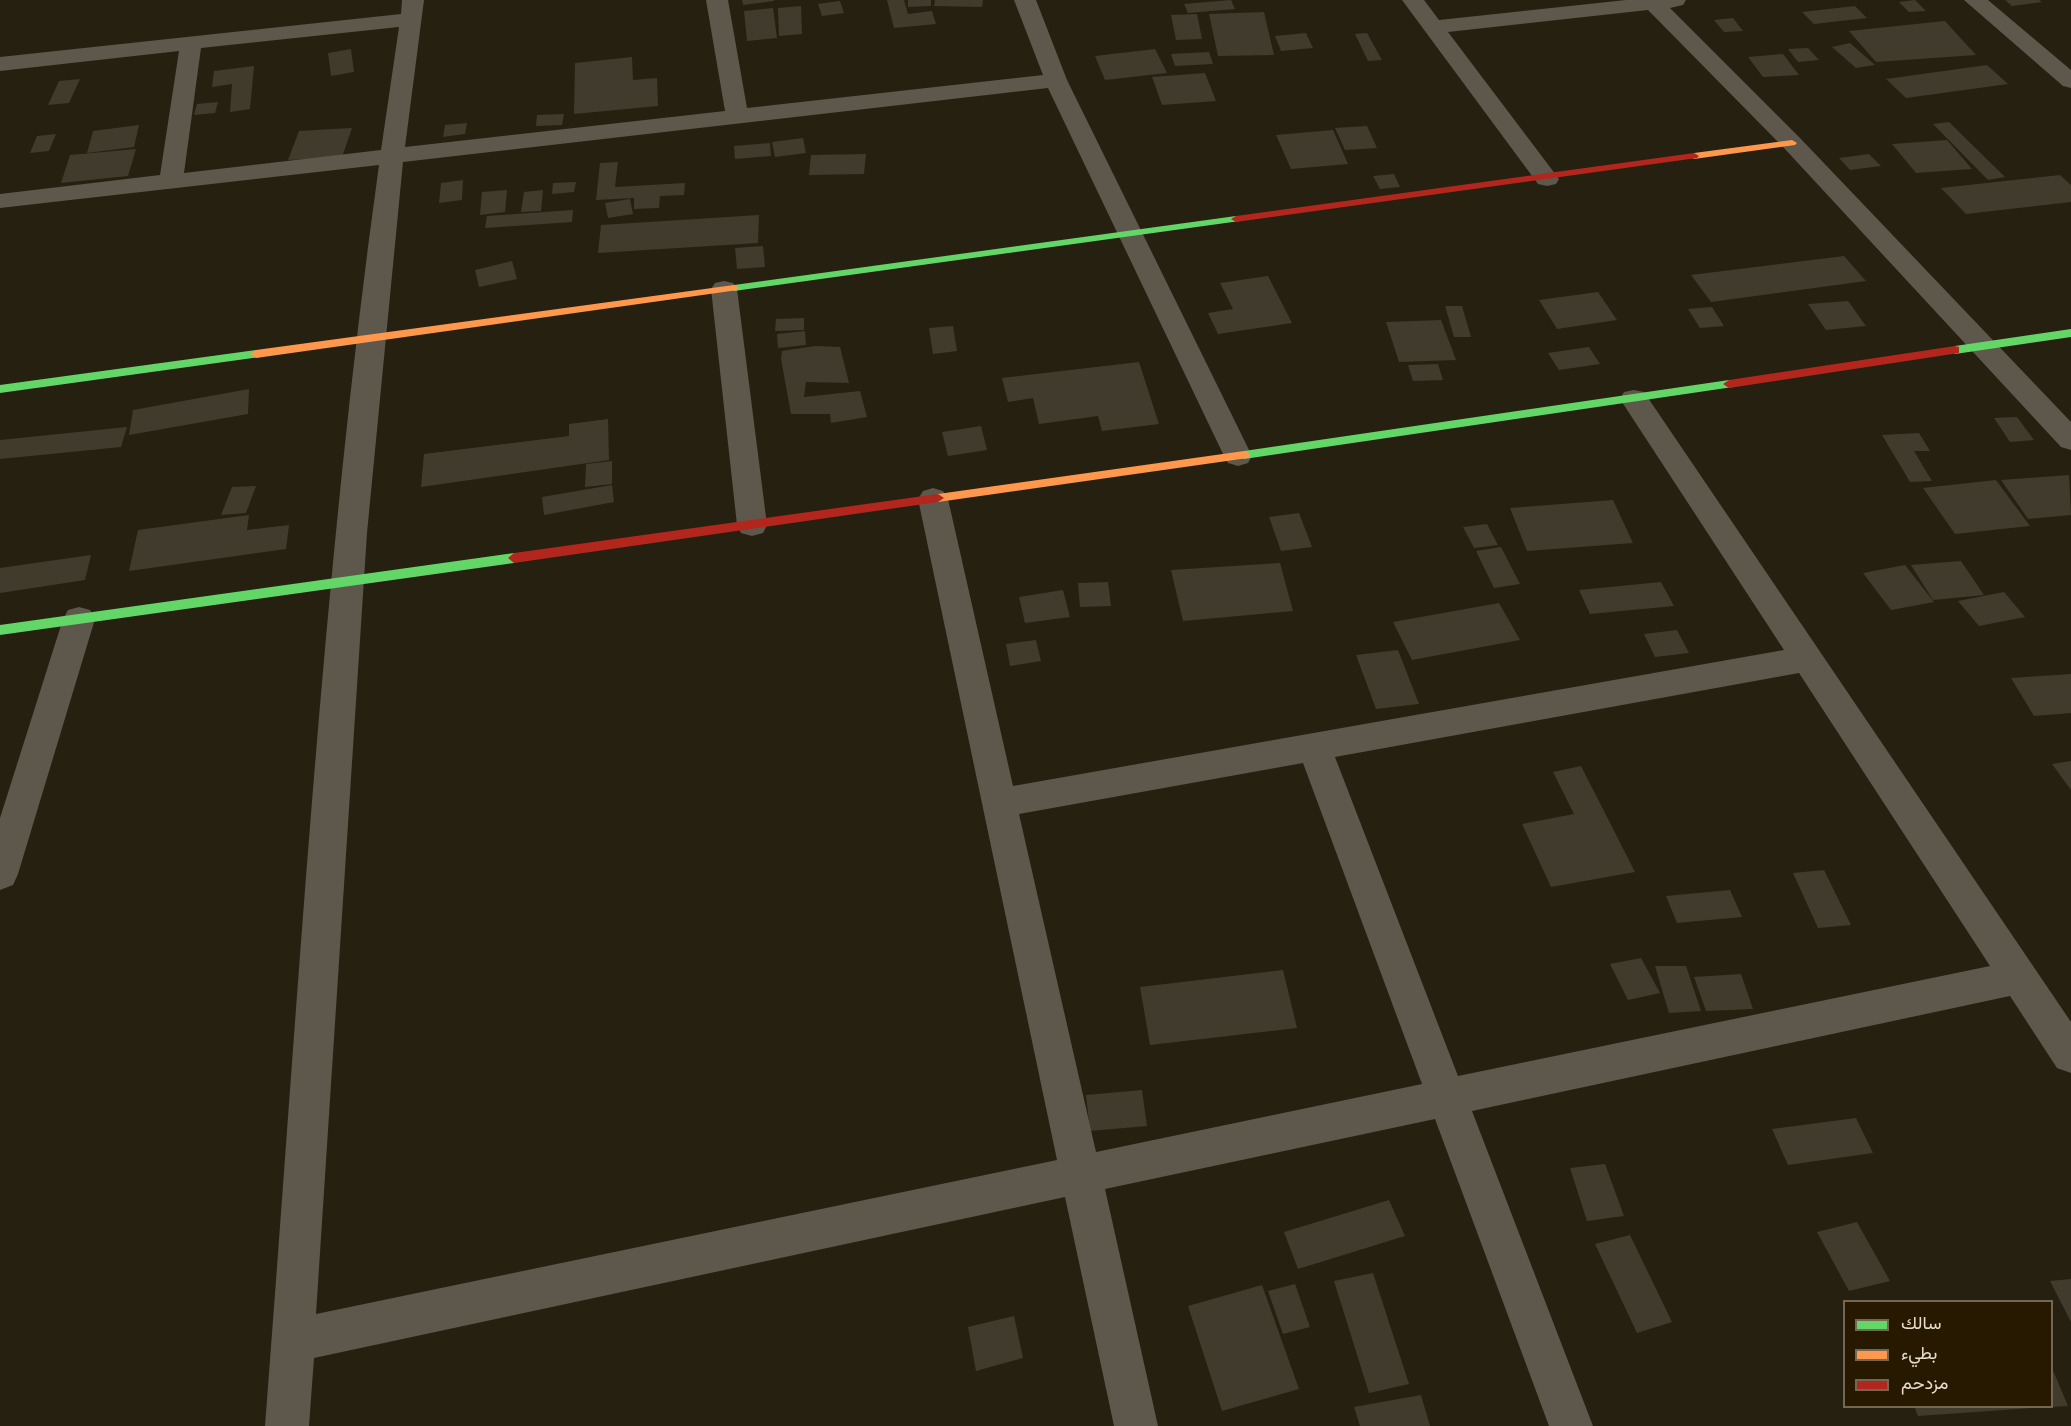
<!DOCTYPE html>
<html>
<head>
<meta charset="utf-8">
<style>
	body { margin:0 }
	#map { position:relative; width:2071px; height:1426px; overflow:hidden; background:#262010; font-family:Inter,Vazirmatn,sans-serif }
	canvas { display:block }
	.legend { position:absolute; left:1843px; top:1300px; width:210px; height:108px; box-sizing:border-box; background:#261900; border:2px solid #736752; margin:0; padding:8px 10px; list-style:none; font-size:18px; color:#e6ddcd }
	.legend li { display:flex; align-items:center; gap:12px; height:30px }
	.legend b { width:30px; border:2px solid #736752 }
</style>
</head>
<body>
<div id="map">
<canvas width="2071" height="1426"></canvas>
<ul class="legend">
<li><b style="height:8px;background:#63d668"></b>سالك</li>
<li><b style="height:8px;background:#ff974d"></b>بطيء</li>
<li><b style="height:8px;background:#b3261e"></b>مزدحم</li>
</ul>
</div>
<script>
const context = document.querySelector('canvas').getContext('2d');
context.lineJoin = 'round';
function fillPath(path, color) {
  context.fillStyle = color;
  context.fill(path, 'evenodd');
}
fillPath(new Path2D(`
	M742,0H774V1L743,5Z
	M887,0H904L908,14L932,11L936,24L894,28Z
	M908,0H931V6L908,7Z
	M935,0H983L982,7L934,6Z
	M1231,0L1235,9L1188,13L1184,4Z
	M1915,0L1926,11L1909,12L1899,2Z
	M2005,0H2039L2042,2L2012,6Z
	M840,1L844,13L822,16L818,4Z
	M801,6L802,34L779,36L778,8Z
	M1855,6L1867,18L1814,24L1802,12Z
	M773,8L777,38L747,41L744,11Z
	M1264,12L1274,55L1218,56L1209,14Z
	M1197,14L1202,39L1176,40L1171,15Z
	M1733,18L1743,31L1724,32L1714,20Z
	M1945,21L1976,55L1876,62L1849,31Z
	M1306,33L1313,48L1281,51L1275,36Z
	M1367,33L1382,60L1368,61L1355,34Z
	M1850,43L1875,65L1856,68L1832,47Z
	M1808,48L1819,60L1798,62L1788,49Z
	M351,49L354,72L331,76L328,53Z
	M1155,49L1167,73L1105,80L1095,56Z
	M1209,52L1213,64L1175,66L1171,54Z
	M1783,54L1799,75L1763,77L1748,57Z
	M632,57L633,80L657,78L658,106L574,114L575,63Z
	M1987,65L2008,84L1906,98L1886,79Z
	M254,66L250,109L230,112L232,84L212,87L214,71Z
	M1205,73L1216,101L1162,105L1152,77Z
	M80,79L69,103L48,105L59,81Z
	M218,102L215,113L194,115L197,104Z
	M564,114L562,125L536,126L537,115Z
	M1949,122L2005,177L1988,180L1933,124Z
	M467,123L465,134L443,137L445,125Z
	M139,125L134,147L87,153L93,131Z
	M1367,126L1377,148L1345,150L1335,128Z
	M352,128L342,157L288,160L299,131Z
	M1333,130L1348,164L1291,169L1276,135Z
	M56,134L49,151L30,153L37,136Z
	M803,138L806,153L775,157L772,142Z
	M1947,140L1972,169L1916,173L1892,144Z
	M770,143L771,156L735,159L734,146Z
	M136,149L128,176L61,183L70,155Z
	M866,154L864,174L809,175L811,155Z
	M1869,154L1881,166L1850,170L1839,158Z
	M618,162L615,187L685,183L684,195L660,196L659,208L634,209V198L596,200L600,163Z
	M1394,174L1400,187L1380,189L1373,176Z
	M2060,175L2071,185V202L1966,214L1941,188Z
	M463,180L462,200L439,203L441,183Z
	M576,182L574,192L552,194L553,183Z
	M507,190L505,212L480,215L482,192Z
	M543,190L541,211L521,212L524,192Z
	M630,199L633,214L608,218L605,203Z
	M573,210L572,222L485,228L487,216Z
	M759,215L758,243L598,253L601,225Z
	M763,246L765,267L737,269L735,248Z
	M1844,256L1866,281L1711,302L1691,275Z
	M512,261L517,279L479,287L475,270Z
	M1268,276L1292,323L1218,334L1208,313L1233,309L1220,283Z
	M1598,292L1617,320L1557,329L1539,300Z
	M1848,301L1866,326L1826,330L1808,304Z
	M1445,306H1462L1471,337H1454Z
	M1712,307L1724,326L1700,328L1688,309Z
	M804,318V330L775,331L776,319Z
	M1441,320L1456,360L1399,362L1386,322Z
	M953,326L957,351L933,354L929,328Z
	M805,331L806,345L778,348L777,334Z
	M815,346L840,347L849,383L806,382L804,397L860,391L867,417L831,423L830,414H791L781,359L782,351Z
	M1589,347L1600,364L1559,370L1548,353Z
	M1139,362L1159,424L1102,431L1098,416L1039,424L1033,398L1008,402L1002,378Z
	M1438,364L1443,380L1413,381L1408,365Z
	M249,389L248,414L129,435L133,410Z
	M2017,417L2034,440L2010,442L1994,418Z
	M608,419L609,460L421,487L424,454L569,436V424Z
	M981,426L987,450L948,456L942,432Z
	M127,427L121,447L0,459V440Z
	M1919,433L1930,451H1914L1932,481L1910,482L1882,435Z
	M612,461V484L585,487L586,464Z
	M2069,475L2071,515L2028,519L2001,480Z
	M1996,480L2030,526L1955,534L1923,488Z
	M612,485L614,502L544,515L542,497Z
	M256,486L246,513L221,515L232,487Z
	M1613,500L1633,543L1527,551L1510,508Z
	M1299,513L1312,547L1281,551L1269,517Z
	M249,515L247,530L289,525L286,549L129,571L138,530Z
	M1487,524L1498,545L1474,548L1463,527Z
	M1501,547L1520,584L1494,588L1476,551Z
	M91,555L85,580L0,593V568Z
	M1961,561L1984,595L1933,600L1911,565Z
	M1280,563L1293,611L1183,621L1171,570Z
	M1905,565L1934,602L1891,610L1863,573Z
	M1108,582L1111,606L1080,607L1078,583Z
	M1661,582L1674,606L1590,614L1579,590Z
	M1063,590L1070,617L1025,623L1019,597Z
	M2004,592L2025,617L1979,626L1958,601Z
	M1499,603L1520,640L1412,660L1393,622Z
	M1677,630L1689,653L1655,657L1644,634Z
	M1036,640L1041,661L1010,666L1006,644Z
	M1398,650L1419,704L1376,709L1356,655Z
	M2071,674V713L2034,716L2011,678Z
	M2071,761V790L2052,764Z
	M1581,766L1635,872L1551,887L1522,824L1574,814L1553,772Z
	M1824,870L1851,925L1818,928L1793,873Z
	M1730,890L1742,917L1677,923L1666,896Z
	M1641,958L1660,993L1628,1000L1610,964Z
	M1655,966H1686L1701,1011L1669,1013Z
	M1283,970L1297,1028L1150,1045L1140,987Z
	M1741,974L1753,1009L1706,1011L1694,977Z
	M1142,1090L1147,1126L1090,1131L1086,1095Z
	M1856,1118L1873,1153L1788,1165L1772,1129Z
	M1605,1164L1624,1216L1587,1221L1570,1168Z
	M1389,1200L1405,1236L1298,1269L1284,1232Z
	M1857,1222L1890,1281L1849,1291L1817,1232Z
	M1630,1235L1672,1322L1637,1333L1595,1244Z
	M1373,1273L1409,1384L1369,1393L1334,1281Z
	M2071,1279V1322L2050,1281Z
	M1295,1284L1310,1327L1283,1334L1268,1291Z
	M1262,1285L1299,1389L1222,1411L1188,1306Z
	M1014,1316L1023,1358L976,1371L968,1327Z
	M2052,1368L2068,1406L2052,1407Z
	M1421,1395L1430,1426H1360L1354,1407Z
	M1914,1406H2032V1408L1918,1416Z`), '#413b2d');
fillPath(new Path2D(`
	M402,0H424L405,147L725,111L706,0H728L747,108L1043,75L1014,0H1036L1067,80L1252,456L1248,463L1238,466L1228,463L1224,456L1048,88L403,162L367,533L316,1314L1057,1160L918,499L923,491L933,488L943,491L948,499L1013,786L1784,650L1620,399L1624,392L1634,390L1644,392L2071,1022V1073L2057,1068L2010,996L1472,1111L1593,1426H1549L1435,1119L1105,1189L1158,1426H1114L1065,1197L314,1358L309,1426H265C298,1007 321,581 379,165L0,208V194L160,175L179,51L0,71V57L401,14ZM399,27L381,150L184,173L201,48ZM1799,673L1990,966L1458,1076L1335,757ZM1303,763L1422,1084L1096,1152L1019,814Z
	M1402,0H1424L1439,20L1626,0H1686L1683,5L1670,8L1800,138L2071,422V450L2061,447L1784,148L1648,10L1448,32L1559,179L1556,184L1547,186L1538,184Z
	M1964,0H1988L2071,70V88L2063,86Z
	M724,281L733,283L737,289L767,525L763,533L752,536L741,533L737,525L711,289L715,283Z
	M79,607L90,610L95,619L18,874L13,885L0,890V818L63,619L68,610Z`), '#5d574c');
fillPath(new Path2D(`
	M1236,216L1240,217V221L734,291L729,288L734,285Z
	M2071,329V337L1955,354L1949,350L1955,346Z
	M256,350L262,354L260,357L0,393V385Z
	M1729,380L1735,384L1733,387L1244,459L1238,455L1244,451Z
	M514,553L520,558L514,563L0,635V625Z`), '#63d668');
fillPath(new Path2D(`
	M1792,140L1797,143L1795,145L1694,159L1689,156L1694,153Z
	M734,285L738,286V290L256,358L250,354L256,350Z
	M1244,451L1248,452L1250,455L1248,458L938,502L932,498L938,494Z`), '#ff974d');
fillPath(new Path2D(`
	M1694,153L1699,156L1697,158L1236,222L1231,219L1236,216Z
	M1955,346L1959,347V353L1729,388L1723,384L1729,380Z
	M938,494L944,498L938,502L514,563L508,558L514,553Z`), '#b3261e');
</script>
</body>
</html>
